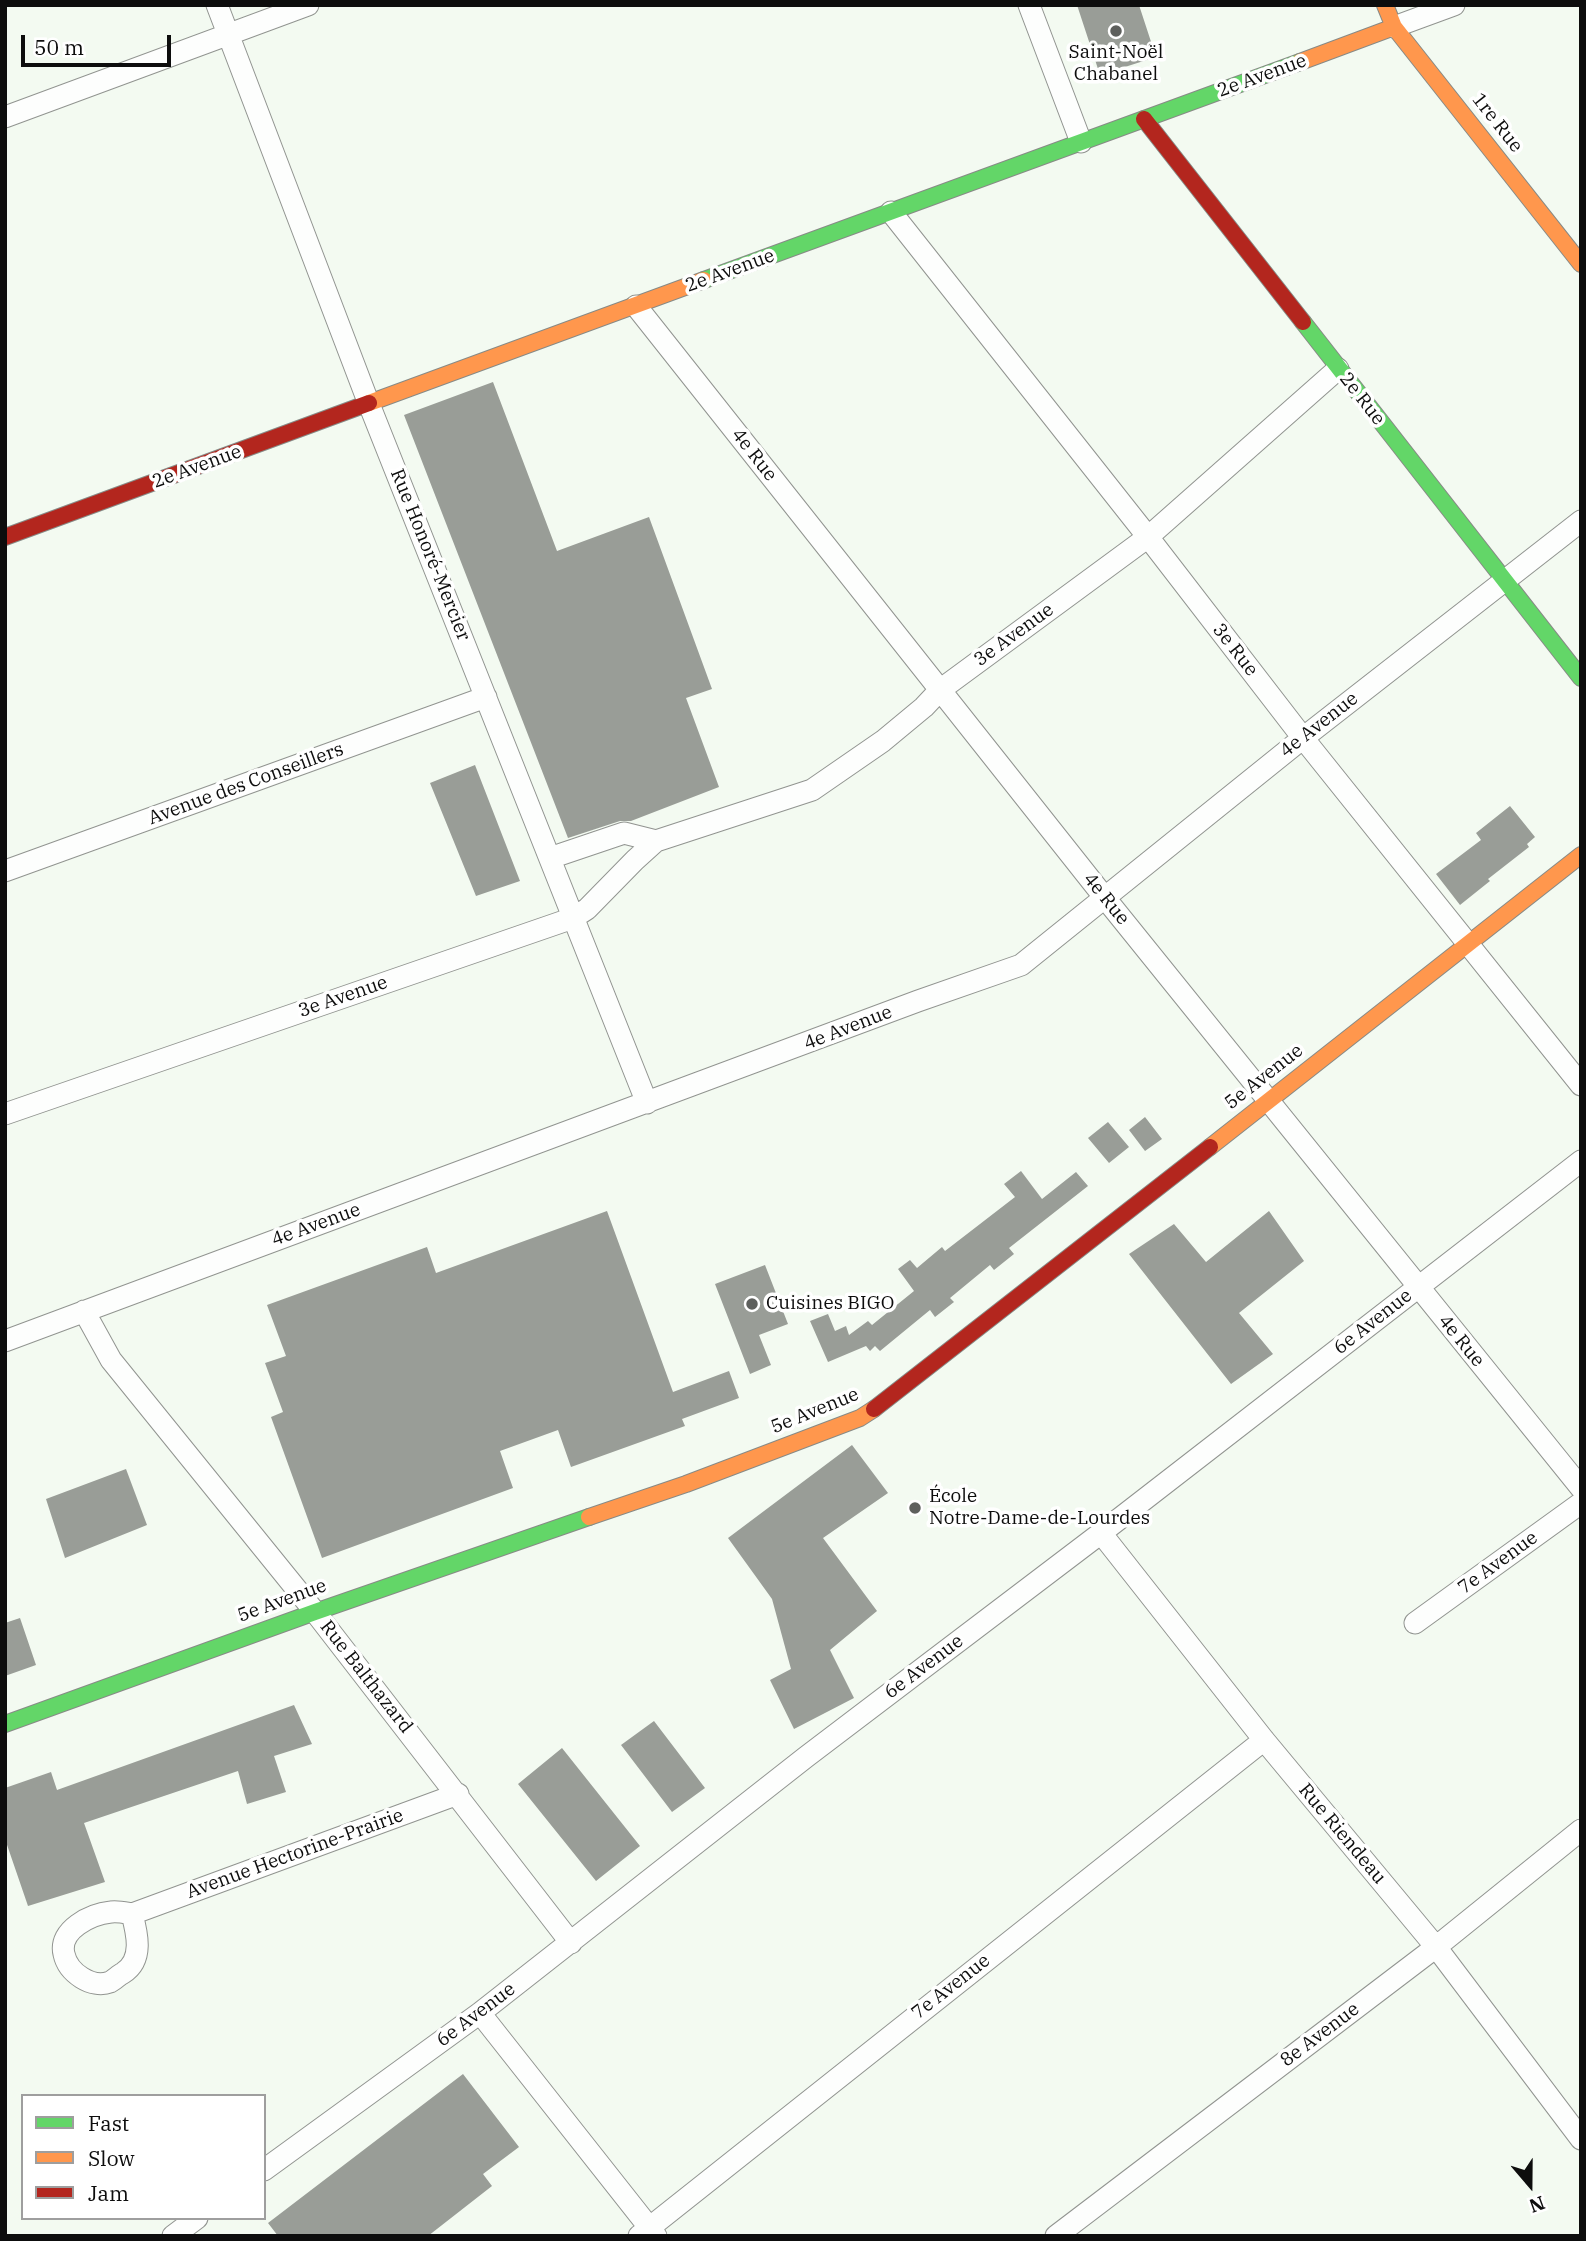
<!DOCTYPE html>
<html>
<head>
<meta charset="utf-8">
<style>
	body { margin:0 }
	#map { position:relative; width:1586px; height:2241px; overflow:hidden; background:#f3faf1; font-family:"IBM Plex Serif",serif }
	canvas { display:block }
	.frame { position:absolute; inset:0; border:7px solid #0d0d0d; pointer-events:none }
	.legend { position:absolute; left:21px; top:2094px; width:245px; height:126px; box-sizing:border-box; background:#fff; border:2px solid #9e9e9e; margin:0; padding:9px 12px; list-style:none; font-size:21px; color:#0d0d0d }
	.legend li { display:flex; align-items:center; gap:14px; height:35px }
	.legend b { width:35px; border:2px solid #9e9e9e }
	.north { position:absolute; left:1495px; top:2150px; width:70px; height:70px; -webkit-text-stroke:5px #fff; paint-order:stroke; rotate:160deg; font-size:19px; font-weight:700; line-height:28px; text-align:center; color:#0d0d0d }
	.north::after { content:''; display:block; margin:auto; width:24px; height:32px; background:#0d0d0d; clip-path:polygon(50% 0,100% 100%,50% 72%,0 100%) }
	.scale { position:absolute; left:21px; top:35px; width:150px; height:32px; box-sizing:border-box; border:4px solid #0d0d0d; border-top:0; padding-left:9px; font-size:21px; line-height:24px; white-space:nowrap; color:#0d0d0d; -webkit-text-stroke:5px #fff; paint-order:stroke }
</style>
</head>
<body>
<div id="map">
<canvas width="1586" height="2241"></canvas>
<div class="frame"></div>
<ul class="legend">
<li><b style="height:9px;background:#63d668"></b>Fast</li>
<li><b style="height:9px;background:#ff974d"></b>Slow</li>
<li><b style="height:9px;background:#b3261e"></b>Jam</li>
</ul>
<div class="north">N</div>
<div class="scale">50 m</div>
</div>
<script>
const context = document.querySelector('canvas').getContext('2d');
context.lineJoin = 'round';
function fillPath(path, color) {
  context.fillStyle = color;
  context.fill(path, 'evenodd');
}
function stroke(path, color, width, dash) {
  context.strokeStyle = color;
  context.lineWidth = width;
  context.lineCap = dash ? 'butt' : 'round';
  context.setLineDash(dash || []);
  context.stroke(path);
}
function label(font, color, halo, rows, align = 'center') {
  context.font = font + ' "IBM Plex Serif",serif';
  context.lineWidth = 7;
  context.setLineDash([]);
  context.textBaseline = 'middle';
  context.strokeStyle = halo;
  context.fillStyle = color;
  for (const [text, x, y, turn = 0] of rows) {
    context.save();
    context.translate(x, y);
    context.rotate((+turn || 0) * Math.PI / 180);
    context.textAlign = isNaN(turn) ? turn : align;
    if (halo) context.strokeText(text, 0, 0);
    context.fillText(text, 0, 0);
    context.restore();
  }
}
fillPath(new Path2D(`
	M1077,5H1139L1156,57L1100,75Z
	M493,382L557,551L649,517L712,689L686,698L719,787L631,821H620L568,838L404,415Z
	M475,765L520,881L476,896L430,783Z
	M1510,806L1535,837L1527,844L1529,847L1488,879L1490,881L1460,905L1436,874L1481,840L1476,833Z
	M1145,1117L1162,1139L1145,1151L1129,1130Z
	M1108,1122L1129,1147L1109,1163L1088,1138Z
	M1021,1171L1042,1199L1076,1172L1088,1186L1009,1248L1014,1254L994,1270L990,1265L950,1298L954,1302L935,1317L930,1310L880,1351L875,1346L870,1351L866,1346L828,1362L810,1321L828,1314L835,1331L846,1326L849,1335L868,1321L872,1325L914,1291L898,1269L910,1260L917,1268L942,1247L945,1251L1015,1197L1004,1184Z
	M607,1211L673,1392L729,1371L739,1398L682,1419L685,1426L571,1467L558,1430L500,1451L513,1488L322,1558L271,1417L283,1412L265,1363L286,1356L267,1305L427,1247L436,1273Z
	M1269,1211L1304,1261L1239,1313L1273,1354L1231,1384L1129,1254L1174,1224L1206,1262Z
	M765,1265L788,1324L759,1335L771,1365L750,1374L715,1284Z
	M852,1445L888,1493L823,1538L877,1611L830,1650L854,1698L794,1729L770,1680L791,1669L772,1599L728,1538Z
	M126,1469L147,1525L65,1558L46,1499Z
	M20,1618L36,1665L5,1676V1623Z
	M294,1705L312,1744L274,1756L286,1792L247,1804L238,1771L84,1823L105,1882L28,1906L5,1839V1788L51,1772L57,1790Z
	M654,1721L705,1788L672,1812L621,1745Z
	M562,1748L640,1846L596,1881L518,1784Z
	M463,2074L519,2147L483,2174L492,2186L428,2236H278L268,2223Z`), '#999d97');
const street = new Path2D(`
	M217,5L369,404L647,1103
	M1029,5L1081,142
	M1394,27L1454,5
	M5,117L308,5
	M891,212L1148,537L1303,738L1581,1085
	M636,306L1105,898L1581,1488
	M550,858L624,833L656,841
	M5,871L486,697
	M5,1114L573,918L587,909L635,860L656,841L812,790L883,741L924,707L940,690L1148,537L1338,369
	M84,1311L111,1360L315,1612L571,1943
	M5,1341L918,1001L1021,965L1303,738L1581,521
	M1101,1533L1264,1740L1436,1947L1581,2139
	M1415,1623L1581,1503
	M132,1914C137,1933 144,1960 123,1973C119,1975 114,1980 110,1982C92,1989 68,1973 64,1954C58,1930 91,1914 111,1912C118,1911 126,1913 132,1914L458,1794
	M480,2013L656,2236
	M264,2170L480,2013L806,1757L1101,1533L1581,1161
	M173,2236L197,2218
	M639,2236L1264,1740
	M1056,2236L1436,1947L1581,1830`);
const fast = new Path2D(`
	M704,280L1300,62
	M1303,322L1581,678
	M5,1724L315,1612L589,1517`);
const slow = new Path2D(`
	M1385,5L1394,27L1581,264
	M1300,62L1394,27
	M369,403L704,280
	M1210,1147L1581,855
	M589,1517L686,1484L860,1418L874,1409`);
const jam = new Path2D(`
	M1144,119L1303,322
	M5,537L369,403
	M874,1409L1210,1147`);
stroke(street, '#919490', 23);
stroke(fast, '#878a86', 18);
stroke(slow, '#878a86', 18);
stroke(jam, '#878a86', 18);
stroke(street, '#fdfefd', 21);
stroke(fast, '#63d668', 16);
stroke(slow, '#ff974d', 16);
stroke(jam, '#b3261e', 16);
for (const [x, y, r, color] of [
	[1116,31,7,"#5e605d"],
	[752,1304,7,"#5e605d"],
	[915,1508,7,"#5e605d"]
]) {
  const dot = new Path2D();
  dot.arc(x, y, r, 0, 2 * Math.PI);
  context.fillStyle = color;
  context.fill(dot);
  stroke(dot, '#fff', 2.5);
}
label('19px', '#0d0d0d', '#fff', [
	["Saint-Noël",1116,53,"center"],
	["Chabanel",1116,75,"center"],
	["Cuisines BIGO",766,1304],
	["École",929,1497],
	["Notre-Dame-de-Lourdes",929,1519]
], 'left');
label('19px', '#0d0d0d', '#fff', [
	["2e Avenue",1262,76,-20],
	["1re Rue",1497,123,52],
	["2e Avenue",730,271,-20],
	["2e Rue",1362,399,52],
	["4e Rue",754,455,52],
	["2e Avenue",197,467,-20],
	["Rue Honoré-Mercier",430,555,68],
	["3e Avenue",1014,635,-36],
	["3e Rue",1235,650,52],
	["4e Avenue",1319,725,-38],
	["Avenue des Conseillers",246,784,-20],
	["4e Rue",1106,899,51],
	["3e Avenue",343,997,-19],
	["4e Avenue",848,1028,-21],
	["5e Avenue",1264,1077,-38],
	["4e Avenue",316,1225,-20],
	["6e Avenue",1373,1322,-38],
	["4e Rue",1461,1341,51],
	["5e Avenue",815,1411,-22],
	["7e Avenue",1498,1563,-36],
	["5e Avenue",282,1601,-20],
	["6e Avenue",924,1667,-37],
	["Rue Balthazard",366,1677,52],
	["Rue Riendeau",1342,1834,50],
	["Avenue Hectorine-Prairie",295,1854,-20],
	["7e Avenue",951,1987,-38],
	["6e Avenue",476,2015,-37],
	["8e Avenue",1320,2035,-37]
]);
</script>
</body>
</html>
